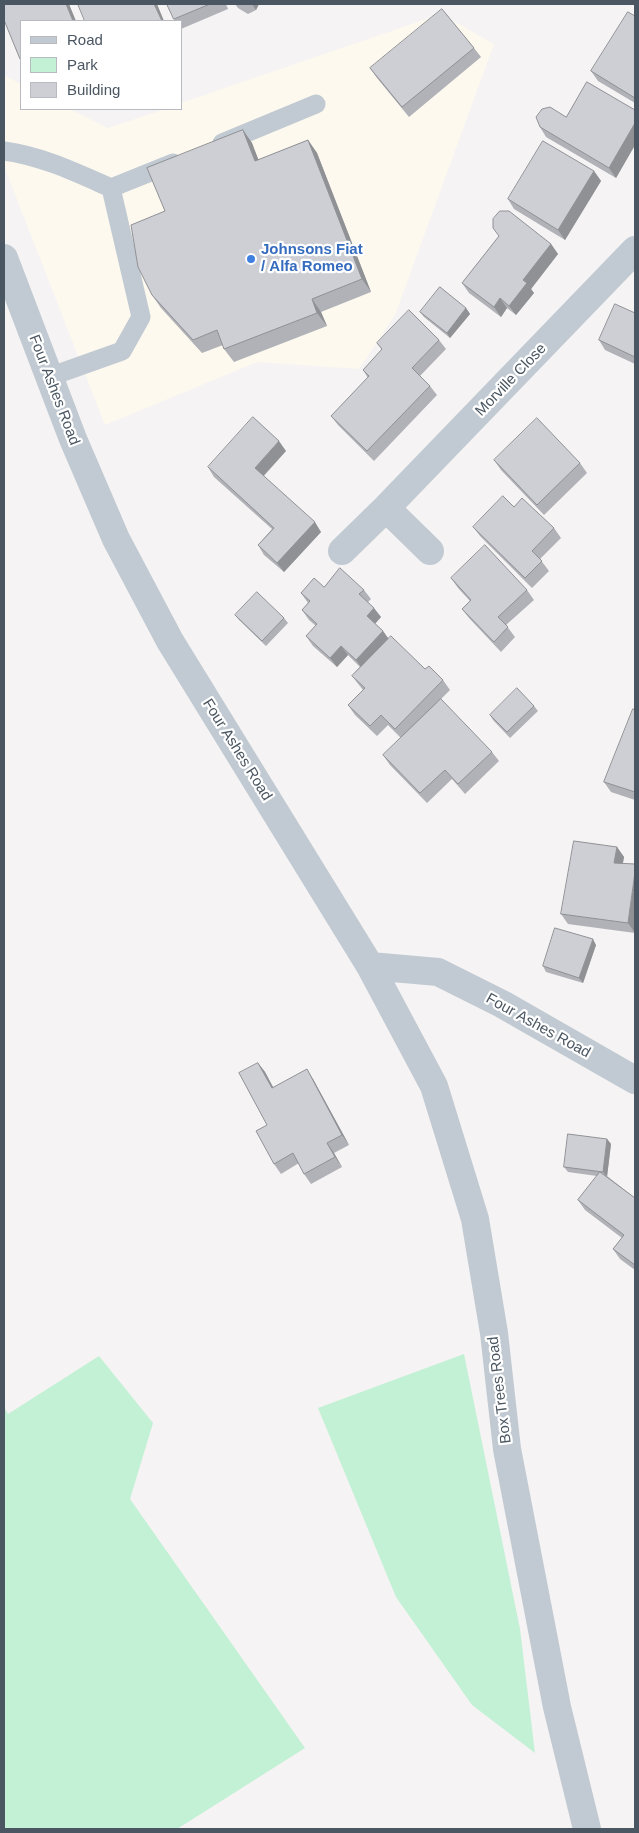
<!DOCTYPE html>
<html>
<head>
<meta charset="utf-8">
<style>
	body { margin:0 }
	#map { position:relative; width:639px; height:1833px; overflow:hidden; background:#f5f3f3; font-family:Helvetica,sans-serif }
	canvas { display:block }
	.frame { position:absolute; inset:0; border:5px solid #4a5661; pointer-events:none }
	.legend { position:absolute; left:20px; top:20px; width:162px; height:90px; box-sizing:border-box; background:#fff; border:1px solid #b7bbc0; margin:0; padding:6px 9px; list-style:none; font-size:15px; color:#4a5661 }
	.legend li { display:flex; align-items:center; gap:10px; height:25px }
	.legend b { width:25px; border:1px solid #b7bbc0 }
</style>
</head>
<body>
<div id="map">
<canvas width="639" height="1833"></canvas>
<div class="frame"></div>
<ul class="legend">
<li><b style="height:6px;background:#c1cad2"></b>Road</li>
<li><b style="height:14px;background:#c3f1d5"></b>Park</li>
<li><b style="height:14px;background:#cdcfd5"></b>Building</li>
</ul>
</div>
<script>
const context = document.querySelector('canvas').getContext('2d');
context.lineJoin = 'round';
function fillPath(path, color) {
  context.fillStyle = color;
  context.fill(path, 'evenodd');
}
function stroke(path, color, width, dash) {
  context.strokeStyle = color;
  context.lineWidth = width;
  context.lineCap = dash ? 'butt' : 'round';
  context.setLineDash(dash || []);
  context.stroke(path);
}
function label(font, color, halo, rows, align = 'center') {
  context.font = font + ' Helvetica,sans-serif';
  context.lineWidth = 4.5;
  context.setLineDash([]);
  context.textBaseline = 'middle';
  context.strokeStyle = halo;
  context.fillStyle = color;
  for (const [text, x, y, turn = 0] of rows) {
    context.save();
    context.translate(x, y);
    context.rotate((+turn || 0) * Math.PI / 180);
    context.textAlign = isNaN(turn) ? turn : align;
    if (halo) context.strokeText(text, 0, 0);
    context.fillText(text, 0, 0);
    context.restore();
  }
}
fillPath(new Path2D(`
	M441,14L494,44L395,315L359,369L257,362L105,425L4,166V75L21,84V109H70L108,128L165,109H181V103Z`), '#fdf9ef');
fillPath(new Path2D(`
	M464,1354L520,1629L535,1753L472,1705L396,1597L318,1408Z
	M99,1356L153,1423L130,1499L305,1748L177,1829H4V1407L8,1414Z`), '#c3f1d5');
stroke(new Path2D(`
	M222,143L316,104
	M4,151C42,156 77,173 111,188L173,163
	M49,377L122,351L141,317L111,188`), '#c1cad2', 19);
stroke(new Path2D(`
	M386,508L430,551
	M342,551L386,508L635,250`), '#c1cad2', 28);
stroke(new Path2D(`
	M4,258L73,439L116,539L170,641L370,966L434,1086L475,1219L494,1333L507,1449L557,1707L587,1829
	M370,966L438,972L502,1004L635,1080`), '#c1cad2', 28);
fillPath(new Path2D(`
	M167,4H226L228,9L181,29V21H175Z
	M235,4H259L256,10L248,14L238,8Z
	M635,16V103L598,81L591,71Z
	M474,48L481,57L409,117L377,78L370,68Z
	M635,110V145L616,178L546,137L540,127L566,117Z
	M243,130L252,143L258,160L308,140L317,153L371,292L321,312L327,326L234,362L224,349L223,345L202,353L161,308L152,295L165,211Z
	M594,171L601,181L565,240L514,209L508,199Z
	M551,244L558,254L531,289L534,293L516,315L507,308L501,317L469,293L462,283Z
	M466,308L470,314L450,338L424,317L420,312Z
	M635,313V364L605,350L599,340Z
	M439,340L446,349L420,376L430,386L437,395L374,461L338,425L331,416L368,378L363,370L382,350L377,343Z
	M286,451L264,476L321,532L284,572L264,555L258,545L272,529L214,477L208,467Z
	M494,460L580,463L587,473L544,515L501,470Z
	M473,527L554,528L561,538L540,559L549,571L532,588L480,536Z
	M451,578L527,590L534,600L506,625L515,637L501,652L469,618L462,609L470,601L458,588Z
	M324,587L364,590L371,599L368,602L381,617L375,624L383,631L388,638L425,669L443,680L450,690L438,702L492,752L499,761L465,794L452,779L427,803L390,765L383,755L401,738L388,725L377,736L355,715L348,705L363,690L359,685L352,676L360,667L348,655L337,667L313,646L306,636L316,626L309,620L302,610L308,603L301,593Z
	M235,615L284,618L288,623L266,646L239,620Z
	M534,706L538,711L510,738L493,720L490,715Z
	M635,709V800L611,792L604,782Z
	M617,847L624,857L623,863L635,933L568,924L561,914Z
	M596,945L583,983L546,972L543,966Z
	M258,1063L265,1072L273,1088L313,1079L349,1145L334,1153L342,1167L311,1184L304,1174L299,1163L281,1174L274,1164Z
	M607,1139L611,1144L607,1176L635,1198V1270L620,1259L613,1249L622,1238L585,1210L578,1200L597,1176L568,1172L564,1167Z`), '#b0b2b7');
fillPath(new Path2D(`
	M66,4H69L76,21H73Z
	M154,4H157L164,21H162Z
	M252,4H259L256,10Z
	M635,123V145L616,178L609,168Z
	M243,130L252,143L264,174L255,161Z
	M308,140L317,153L371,292L362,279Z
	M594,171L601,181L565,240L558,230Z
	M551,244L558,254L531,289L534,293L516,315L509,306L523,280Z
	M500,298L507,308L501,317L494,307Z
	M312,299L321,312L327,326L317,313Z
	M466,308L470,314L450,338L447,333Z
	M279,441L286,451L262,477L255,468Z
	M315,522L321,532L284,572L277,563Z
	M374,608L381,617L373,626L367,616Z
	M383,631L390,641L363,670L356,660Z
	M341,646L348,655L337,667L330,658Z
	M617,847L624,857L621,872L614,863Z
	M635,872V933L628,923Z
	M593,939L596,945L583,983L579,978Z
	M258,1063L265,1072L279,1098L272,1088Z
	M307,1069L313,1079L349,1145L342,1135Z
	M607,1139L611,1144L607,1177L603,1172Z
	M327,1143L334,1153L342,1167L335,1157Z`), '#909195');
const building = new Path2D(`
	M4,4H66L73,21H21V59H20L4,20Z
	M78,4H154L162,21H85Z
	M167,4H210L174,19Z
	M442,9L474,48L402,107L370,68Z
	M628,12L635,16V98L591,71Z
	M587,82L635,110V123L609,168L540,127L536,117L542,109L550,107L566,117Z
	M243,130L255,161L308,140L362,279L312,299L317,313L224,349L217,330L193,340L152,295L138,267L131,225L165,211L147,168Z
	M543,141L594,171L558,230L508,199Z
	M500,211H509L551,244L523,280L527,283L509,306L500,298L494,307L462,283L499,236L493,228V219Z
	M440,287L466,308L447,333L420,312Z
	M615,304L635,313V357L599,340Z
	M409,310L439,340L412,368L430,386L367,451L331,416L369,376L363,370L382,349L377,343Z
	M253,417L279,441L255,468L315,522L277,563L258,545L274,528L208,467Z
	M537,418L580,463L537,505L494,460Z
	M503,496L514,507L522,498L554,528L532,551L542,561L525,578L473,527Z
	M485,545L527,590L498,617L508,627L494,642L462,609L471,600L451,578Z
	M340,568L364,590L359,594L374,608L367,616L383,631L356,660L341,646L330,658L306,636L317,624L302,610L310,601L301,593L314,578L324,587Z
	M257,592L284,618L262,641L235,615Z
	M391,636L425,669L429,666L443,680L395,729L381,715L370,726L348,705L365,688L352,676Z
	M517,688L534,706L507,732L490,715Z
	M441,699L492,752L458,784L445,770L420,793L383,755Z
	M633,709H635V792L604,782Z
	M574,841L617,847L614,863L635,864V872L628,923L561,914Z
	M555,928L593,939L579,978L543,966Z
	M258,1063L272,1088L307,1069L342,1135L327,1143L335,1157L304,1174L293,1153L274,1164L256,1131L267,1125L239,1073Z
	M568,1134L607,1139L603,1172L564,1167Z
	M600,1172L635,1198V1265L613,1249L624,1235L578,1200Z`);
fillPath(building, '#cdcfd5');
stroke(building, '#909195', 1);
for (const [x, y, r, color] of [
	[251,259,5,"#3f7fe0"]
]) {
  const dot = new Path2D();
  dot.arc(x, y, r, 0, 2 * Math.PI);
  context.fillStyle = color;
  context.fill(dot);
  stroke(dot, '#fff', 2);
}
label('bold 15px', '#366cbe', '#fff', [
	["Johnsons Fiat",261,250],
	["/ Alfa Romeo",261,267]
], 'left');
label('15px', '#4a5661', '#fff', [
	["Morville Close",511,380,-46],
	["Four Ashes Road",54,390,69],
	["Four Ashes Road",237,750,58],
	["Four Ashes Road",538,1026,29],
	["Box Trees Road",500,1390,-97]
]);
</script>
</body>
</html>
